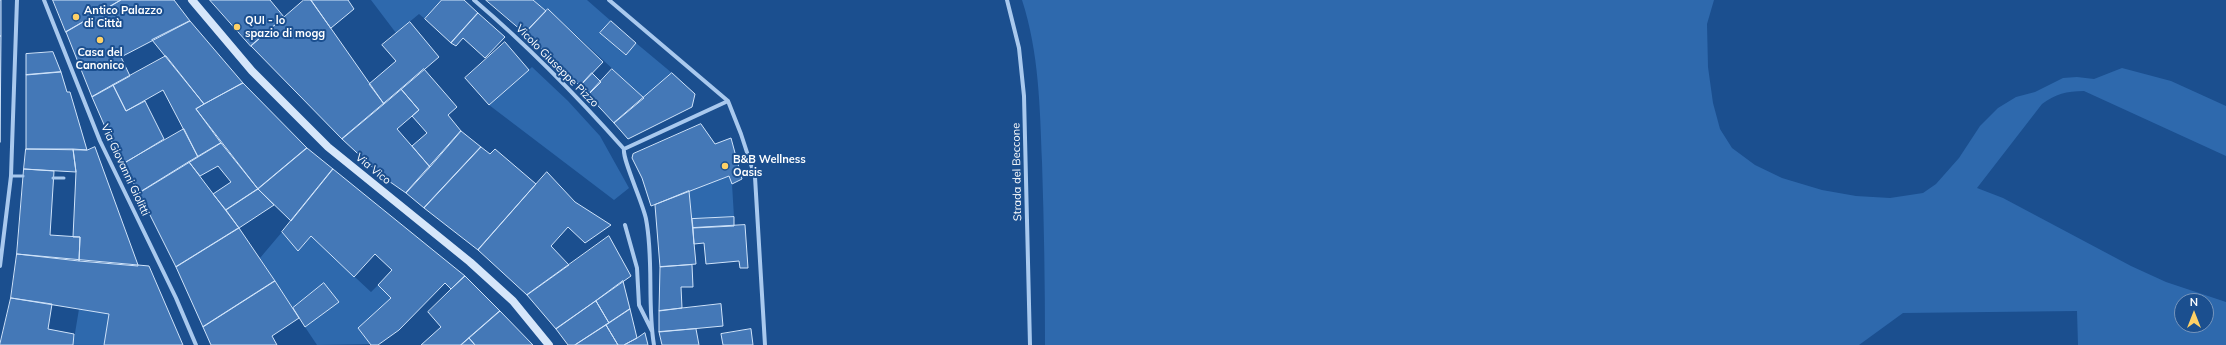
<!DOCTYPE html>
<html>
<head>
<meta charset="utf-8">
<style>
	body { margin:0 }
	#map { position:relative; width:2226px; height:345px; overflow:hidden; background:#1b4f8f; font-family:Mulish,sans-serif }
	canvas { display:block }
	.north { position:absolute; left:2174px; top:293px; width:40px; height:40px; box-sizing:border-box; background:#1b4f8f; border:1px solid #7695bc; border-radius:50%; rotate:0deg; font-size:11px; font-weight:700; line-height:16px; text-align:center; color:#fff }
	.north::after { content:''; display:block; margin:auto; width:14px; height:18px; background:#ffd166; clip-path:polygon(50% 0,100% 100%,50% 72%,0 100%) }
</style>
</head>
<body>
<div id="map">
<canvas width="2226" height="345"></canvas>
<div class="north">N</div>
</div>
<script>
const context = document.querySelector('canvas').getContext('2d');
context.lineJoin = 'round';
function fillPath(path, color) {
  context.fillStyle = color;
  context.fill(path, 'evenodd');
}
function stroke(path, color, width, dash) {
  context.strokeStyle = color;
  context.lineWidth = width;
  context.lineCap = dash ? 'butt' : 'round';
  context.setLineDash(dash || []);
  context.stroke(path);
}
function label(font, color, halo, rows, align = 'center') {
  context.font = font + ' Mulish,sans-serif';
  context.lineWidth = 4;
  context.setLineDash([]);
  context.textBaseline = 'middle';
  context.strokeStyle = halo;
  context.fillStyle = color;
  for (const [text, x, y, turn = 0] of rows) {
    context.save();
    context.translate(x, y);
    context.rotate((+turn || 0) * Math.PI / 180);
    context.textAlign = isNaN(turn) ? turn : align;
    if (halo) context.strokeText(text, 0, 0);
    context.fillText(text, 0, 0);
    context.restore();
  }
}
fillPath(new Path2D(`
	M371,0H442L425,19L419,14L396,33Z
	M533,0H587L611,21L600,33L625,55L636,43L672,73L644,98L548,9L546,11Z
	M1022,0H1714L1707,24L1708,67L1713,103L1720,129L1732,148L1755,165L1782,178L1822,190L1856,196L1890,198L1923,193L1936,184L1959,158L1980,126L1998,108L2016,97L2035,92L2063,78L2077,77L2094,79L2122,68L2171,81L2226,106V156L2084,91C2066,91 2056,94 2042,104L1977,188L2003,198L2131,266L2166,282L2226,302V345H2078L2077,311L1903,313L1859,345H1045C1045,284 1044,223 1042,162C1040,108 1039,52 1022,0ZM2182,301H2206V325H2182Z
	M532,67L568,101L600,136L629,188L614,200L489,105Z
	M729,176L732,184L734,217L692,219L689,191Z
	M282,232L298,251L311,236L371,292L378,285L391,298L358,328L370,344L317,345L305,327L338,302L324,283L293,308L260,258Z
	M79,309L109,314L104,345H73Z`), '#2e69ad');
const building = new Path2D(`
	M0,0H1V36H0Z
	M53,0H121L66,32Z
	M121,0H174L190,21L121,57L130,76L92,97L66,32Z
	M210,0H270L284,17L251,46Z
	M304,0H311L384,104L342,139L251,46Z
	M311,0H348L354,9L331,28Z
	M442,0H464L478,13L451,43L425,19Z
	M486,0H533L546,11L525,33Z
	M548,9L603,62L580,86L525,33Z
	M478,13L505,37L485,58L463,38L456,46L451,43Z
	M190,21L243,83L204,104L152,40Z
	M611,21L636,43L626,55L600,33Z
	M410,22L439,57L384,104L369,84L396,61L382,45Z
	M0,36H1L0,142Z
	M505,42L529,70L489,105L465,78Z
	M53,52L61,72L26,75V54Z
	M166,56L204,104L196,109L221,143L198,157L163,90L126,111L113,85Z
	M424,69L457,107L448,115L461,131L430,167L412,146L427,133L412,116L419,110L401,89Z
	M612,69L644,98L614,123L588,95Z
	M61,72L67,92H70L87,150L26,149V75Z
	M592,73L601,82L588,95L580,86Z
	M672,73L695,94L692,107L628,139L614,123Z
	M243,83L307,148L258,189L196,109Z
	M113,85L126,111L145,101L164,139L123,164L109,136L92,97Z
	M401,89L419,110L397,129L430,167L406,193L383,177L342,139Z
	M701,124L715,144L731,138L742,179L732,184L729,176L651,206L642,178L632,158L633,154Z
	M184,129L198,157L139,193L123,164Z
	M461,131L481,147L424,208L406,193Z
	M221,143L258,189L226,210L213,194L231,182L218,166L200,176L189,162Z
	M95,147L138,265V266L79,261L80,237H73L76,172L73,149L87,150Z
	M481,147L490,154L495,149L536,184L478,250L424,208Z
	M307,148L333,169L291,221L258,189Z
	M26,149H73L76,172L24,169Z
	M189,162L239,228L176,267L139,193Z
	M24,169L54,171L50,235L80,237L79,261L17,254Z
	M333,169L465,276L451,289L445,283L399,330L378,345H371L358,328L391,298L378,285L392,270L375,254L354,277L311,236L298,251L282,232Z
	M547,172L575,202L611,225L585,243L568,227L551,246L569,265L527,295L478,250Z
	M258,189L274,205L239,228L226,210Z
	M689,191L696,264L660,267L655,205Z
	M734,217V226L693,228L692,219Z
	M745,225L748,268H740L739,261L706,264L704,243L694,244L693,228Z
	M239,228L275,281L203,327L176,267Z
	M609,236L631,276L556,329L527,295Z
	M17,254L149,266L183,345H104L109,314L11,298Z
	M692,265L693,287H681L682,308L659,311L660,267Z
	M465,276L500,311L461,345H421L441,327L428,312Z
	M275,281L299,318L272,336L277,345H211L203,327Z
	M623,281L630,309L609,323L596,301Z
	M324,283L339,302L305,327L293,308Z
	M11,298L52,304L48,329L74,334L73,345H0Z
	M596,301L609,323L575,345H568L556,329Z
	M721,304L723,326L659,332V311Z
	M630,309L637,338L624,345H618L606,325Z
	M500,311L533,345H475L469,338Z
	M606,325L618,345H575Z
	M696,329L699,345H662L659,332Z
	M751,329L753,345H723L721,334Z
	M645,333L648,345H624L637,338Z
	M469,338L475,345H461Z`);
fillPath(building, '#4478b7');
stroke(building, '#cfe3fa', 1);
stroke(new Path2D(`
	M11,176H23
	M53,178H64`), '#a9c9ee', 3);
stroke(new Path2D(`
	M44,0L100,141L176,298L196,345
	M474,0C528,46 577,96 624,149
	M609,0L728,101L741,134L755,177L765,345
	M1007,0L1019,48L1024,96L1030,345
	M625,225L637,268L639,305L652,331
	M0,266L11,176L17,0
	M654,345C647,304 654,260 646,219C643,203 622,159 624,149L728,101`), '#a9c9ee', 4);
stroke(new Path2D(`
	M192,0L252,71L328,147L470,262L513,301L549,345`), '#d6e6fa', 8);
for (const [x, y, r, color] of [
	[76,17,4,"#ffd166"],
	[237,27,4,"#ffd166"],
	[100,40,4,"#ffd166"],
	[725,166,4,"#ffd166"]
]) {
  const dot = new Path2D();
  dot.arc(x, y, r, 0, 2 * Math.PI);
  context.fillStyle = color;
  context.fill(dot);
  stroke(dot, '#1b4f8f', 1.5);
}
label('bold 11px', '#fff', '#1b4f8f', [
	["Antico Palazzo",84,11],
	["di Città",84,24],
	["QUI - lo",245,21],
	["spazio di mogg",245,34],
	["Casa del",100,53,"center"],
	["Canonico",100,66,"center"],
	["B&B Wellness",733,160],
	["Oasis",733,173]
], 'left');
label('11px', '#fff', '#1b4f8f', [
	["Vicolo Giuseppe Pizzo",557,66,45],
	["Via Vico",373,169,39],
	["Via Giovanni Giolitti",125,170,65],
	["Strada del Beccone",1017,172,-91]
]);
</script>
</body>
</html>
